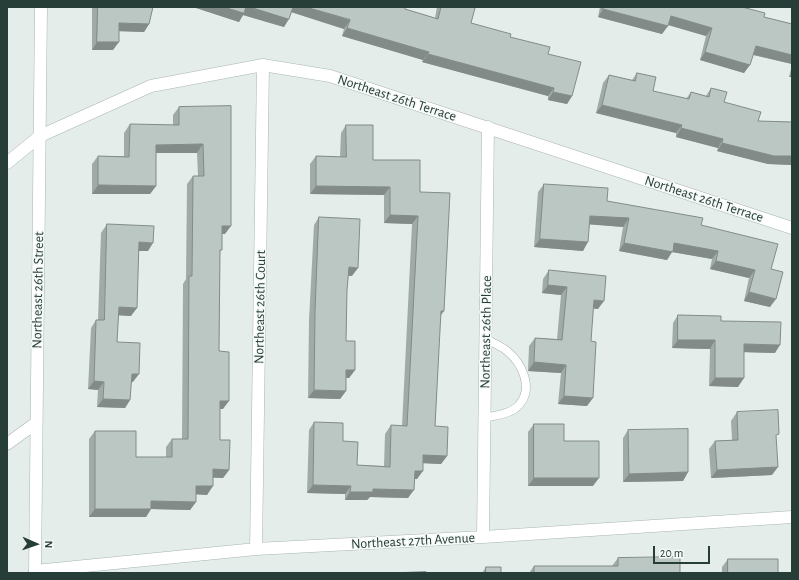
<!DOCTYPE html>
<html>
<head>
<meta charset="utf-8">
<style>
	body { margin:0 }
	#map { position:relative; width:799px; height:580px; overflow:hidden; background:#e5edea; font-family:"Alegreya Sans",sans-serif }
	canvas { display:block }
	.frame { position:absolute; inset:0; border:8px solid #263d38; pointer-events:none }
	.north { position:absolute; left:16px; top:524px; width:40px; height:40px; -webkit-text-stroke:3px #f5f9f7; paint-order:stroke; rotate:92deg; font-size:11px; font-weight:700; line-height:16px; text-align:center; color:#263d38 }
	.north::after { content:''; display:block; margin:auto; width:14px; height:18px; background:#263d38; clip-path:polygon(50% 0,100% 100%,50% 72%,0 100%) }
	.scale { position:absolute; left:653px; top:546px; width:57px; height:18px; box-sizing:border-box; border:2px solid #263d38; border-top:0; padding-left:5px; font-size:12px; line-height:14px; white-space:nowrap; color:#263d38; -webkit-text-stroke:3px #f5f9f7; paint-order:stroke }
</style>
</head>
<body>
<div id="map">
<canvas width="799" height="580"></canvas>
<div class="frame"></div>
<div class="north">N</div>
<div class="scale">20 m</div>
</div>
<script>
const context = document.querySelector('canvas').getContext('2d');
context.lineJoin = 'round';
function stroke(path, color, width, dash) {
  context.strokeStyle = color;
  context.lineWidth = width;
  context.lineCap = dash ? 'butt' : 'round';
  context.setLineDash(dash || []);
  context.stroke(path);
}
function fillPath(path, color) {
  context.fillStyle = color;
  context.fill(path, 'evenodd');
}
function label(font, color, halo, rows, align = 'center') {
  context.font = font + ' "Alegreya Sans",sans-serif';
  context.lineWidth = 3;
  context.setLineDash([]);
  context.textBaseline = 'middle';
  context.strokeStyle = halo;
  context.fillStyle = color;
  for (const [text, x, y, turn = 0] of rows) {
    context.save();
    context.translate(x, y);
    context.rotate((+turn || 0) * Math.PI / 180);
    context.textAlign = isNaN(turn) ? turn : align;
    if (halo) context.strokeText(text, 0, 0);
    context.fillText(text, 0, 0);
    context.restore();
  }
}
const lane = new Path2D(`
	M485,418C496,415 511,414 519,405C534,388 522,363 507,351C501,346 493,343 486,339`);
const street = new Path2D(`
	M7,163L40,136L151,86L263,65L330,76L792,228
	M7,444L36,423
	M483,537L488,127
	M256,549L263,65
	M35,571L256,549L483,537L792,517`);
const secondary = new Path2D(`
	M35,573L41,7`);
stroke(lane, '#a8b5b1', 9);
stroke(street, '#a8b5b1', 13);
stroke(secondary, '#a4b7b2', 13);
stroke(lane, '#fff', 8);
stroke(street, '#fff', 12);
stroke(secondary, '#fff', 12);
fillPath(new Path2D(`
	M92,7H153L149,24L144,32L119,31L113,50H92Z
	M193,7L405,9L435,18L437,7H471V23L510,37L548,54L572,96L567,104L548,100V96L422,62L423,60L342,36L344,29L291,12L284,27L243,15L239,22Z
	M600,7H742L764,17L792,24V64L753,55L744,73L700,60L706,36L668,25L662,34L598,17Z
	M792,65V77H789Z
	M637,73L653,91L686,99L691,92L706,96L711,88L724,102L758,121L792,122V165L768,164L717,151L718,148L676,137V133L596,113L603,83L609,75L632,80Z
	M231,106L225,234H222L220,253L219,351L223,409H220V440L229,470L223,478H213L207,495L196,494V502L190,510L151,509L146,517H89V439L95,431L136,457H166V447L172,439H182L183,284L186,279L187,184L193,176H198L197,153H156V186L150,194H92V164L98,156H124V133L130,124L173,125V115L179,107Z
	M346,125L373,160L420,192L440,316L435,426L447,456L441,464L423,463L417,479H414L408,498L370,497L367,500H345V494L307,493L309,430L314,422L343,441L357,465L384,466L385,434L391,425L402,426L412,224L384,223V195L310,194V164L316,156L340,157L341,133Z
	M544,184L607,201L701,225L771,269L770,307L744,301L749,278L710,269L712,259L672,252L667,260L619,251L623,227L590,224L583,251L534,247L538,192Z
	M319,217L352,276H348L347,290L346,341L355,370L349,378H346V391L340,399L308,398L309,320L314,225Z
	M107,224L148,251H139L131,316L118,315L117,342L133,382H131L130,400L125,408L97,407L98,390L88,389L91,328L96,320H98L101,233Z
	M549,270L598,309L593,308L591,341L587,406L558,404L561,373L528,371L529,346L535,338L557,339L561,295L542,293L543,279Z
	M678,315L721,321L775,353L744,352L738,387L709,386L710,349L672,348L673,323Z
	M737,412L776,438L772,475L711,478L709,449L715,441L732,440L731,421Z
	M534,424L564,441L593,486H528V432Z
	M628,430L688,472L683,481L623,482V438Z
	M618,558L680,573H529L534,566H612Z
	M728,559L778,573H722V567Z
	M486,567L501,573H482Z`), '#a0aba8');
fillPath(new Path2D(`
	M193,7H250L289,19L284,27L243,15L239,22Z
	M291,7H306L350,20L344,29L288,11Z
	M603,9L668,26L662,34L598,17Z
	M671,16L712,28L706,36L665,24Z
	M119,23L149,24L144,32L113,31Z
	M347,28L429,52L423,60L342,36Z
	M97,42H119L113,50H92Z
	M756,46L792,55V64L750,54Z
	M705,52L750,65L744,73L700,60Z
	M428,54L554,88L548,96L422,62Z
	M792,73V77H789Z
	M553,92L572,96L567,104L548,100Z
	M602,105L682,125L676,133L596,113Z
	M681,128L723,139L718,148L676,137Z
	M722,143L792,156V165L768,164L717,151Z
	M203,144L197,153H150L156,145Z
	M98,185L156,186L150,194H92Z
	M316,186L390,187L384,195L310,194Z
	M390,215L418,216L412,224L384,223Z
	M590,216L629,218L623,227L584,224Z
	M222,226H231L225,234H217Z
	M540,239L588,242L583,251L534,247Z
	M139,242L153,243L148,251H133Z
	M624,243H674L718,251L712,259L672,252L667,260L619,251Z
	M716,261L755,270L749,278L710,269Z
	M349,267L358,268L352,276L343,275Z
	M548,285L567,287L561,295L542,293Z
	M749,292L776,299L770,307L744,301Z
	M594,300L604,301L598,309L588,308Z
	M119,307L137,308L131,316L113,315Z
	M441,311H444L438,319Z
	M678,340H715L710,349L672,348Z
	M744,344L780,345L775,353L738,352Z
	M534,362L566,365L561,373L528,371Z
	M346,370H355L349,378H340Z
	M132,374H139L133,382H126Z
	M715,378H744L738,387L709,386Z
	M94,381L104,382L98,390L88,389Z
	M314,390L346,391L340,399L308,398Z
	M564,396L593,398L587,406L558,404Z
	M103,399L130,400L125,408L97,407Z
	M220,401H229L223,409H215Z
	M423,455L447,456L441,464L418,463Z
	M778,467L772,475L711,478L717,470Z
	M213,469L229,470L223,478L208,477Z
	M415,471H423L417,479H409Z
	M688,472L683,481L623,482L629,474Z
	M534,478H599L593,486H528Z
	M313,485L351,486L345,494L307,493Z
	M196,486H213L207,495L190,494Z
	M373,489L414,490L408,498L370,497L367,500H345L350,492Z
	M151,501L196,502L190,510L151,509L146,517H89L95,509Z`), '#828b88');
const building = new Path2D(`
	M98,7H153L149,24L119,23V42H97Z
	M224,7H246L244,13Z
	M250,7H293L289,19Z
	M306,7H405V9L438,19L441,7H471L475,8L471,23L511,34L510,37L550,47L548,54L581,62L572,96L553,92L554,88L428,54L429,52L347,28L350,20Z
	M604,7H742L765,13L764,17L792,24V55L756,46L750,65L705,52L712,28L671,16L668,26L603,9Z
	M637,73L656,77L653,91L689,99L691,92L709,97L711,88L727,92L724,102L761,112L758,121L792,122V156H774L722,143L723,139L681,128L682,125L602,105L609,75L635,81Z
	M231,106V226H222V250H220L219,351L229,352V401H220V440H230L229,470L213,469V486H196V502L151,501V509H95V431H136V457H172V439H188L189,276H192L193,176H204L203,144L156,145V186L98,185V156L129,157L130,124L179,125V107Z
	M346,125H373V160H420V192L450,193L444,311H441L435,426L448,427L447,456L423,455V471H415L414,490L373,489V492H350L351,486L313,485L314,422L343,423V441L358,442L357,465L390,467L391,425L407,426L418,216L390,215V187L316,186V156L346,157Z
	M544,184L608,188L607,201L703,218L701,225L778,244L771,269L783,272L776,299L749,292L755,270L716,261L718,251L674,243L673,252L624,243L629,218L590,216L588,242L540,239Z
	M319,217L360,219L358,268L349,267L347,290L346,341H355V370H346V391L314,390L315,312Z
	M107,224L154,226L153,243L139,242L137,308L119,307L117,342L140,343L139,374H132L130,400L103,399L104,382L94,381L96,320H104Z
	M549,270L606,276L604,301L594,300L591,341L596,342L593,398L564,396L566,365L534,362L535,338L562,340L567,287L548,285Z
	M678,315L721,316V321L781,322L780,345L744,344V378H715V340H678Z
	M778,410L779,434L776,435L778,467L717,470L715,441L738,440L737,412Z
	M534,424H564V441H599V478H534Z
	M688,429V472L629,474L628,430Z
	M680,557V573H534V566H618V558Z
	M728,559H778V573H728Z
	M486,567H501V573H486Z
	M426,572V573H392Z`);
fillPath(building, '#bac7c3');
stroke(building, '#828b88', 1);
label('14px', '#263d38', '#f5f9f7', [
	["Northeast 26th Terrace",397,98,18],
	["Northeast 26th Terrace",704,199,18],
	["Northeast 26th Street",38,290,-89],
	["Northeast 26th Court",260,307,-89],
	["Northeast 26th Place",486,332,-89],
	["Northeast 27th Avenue",413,541,-3]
]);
</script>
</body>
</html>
